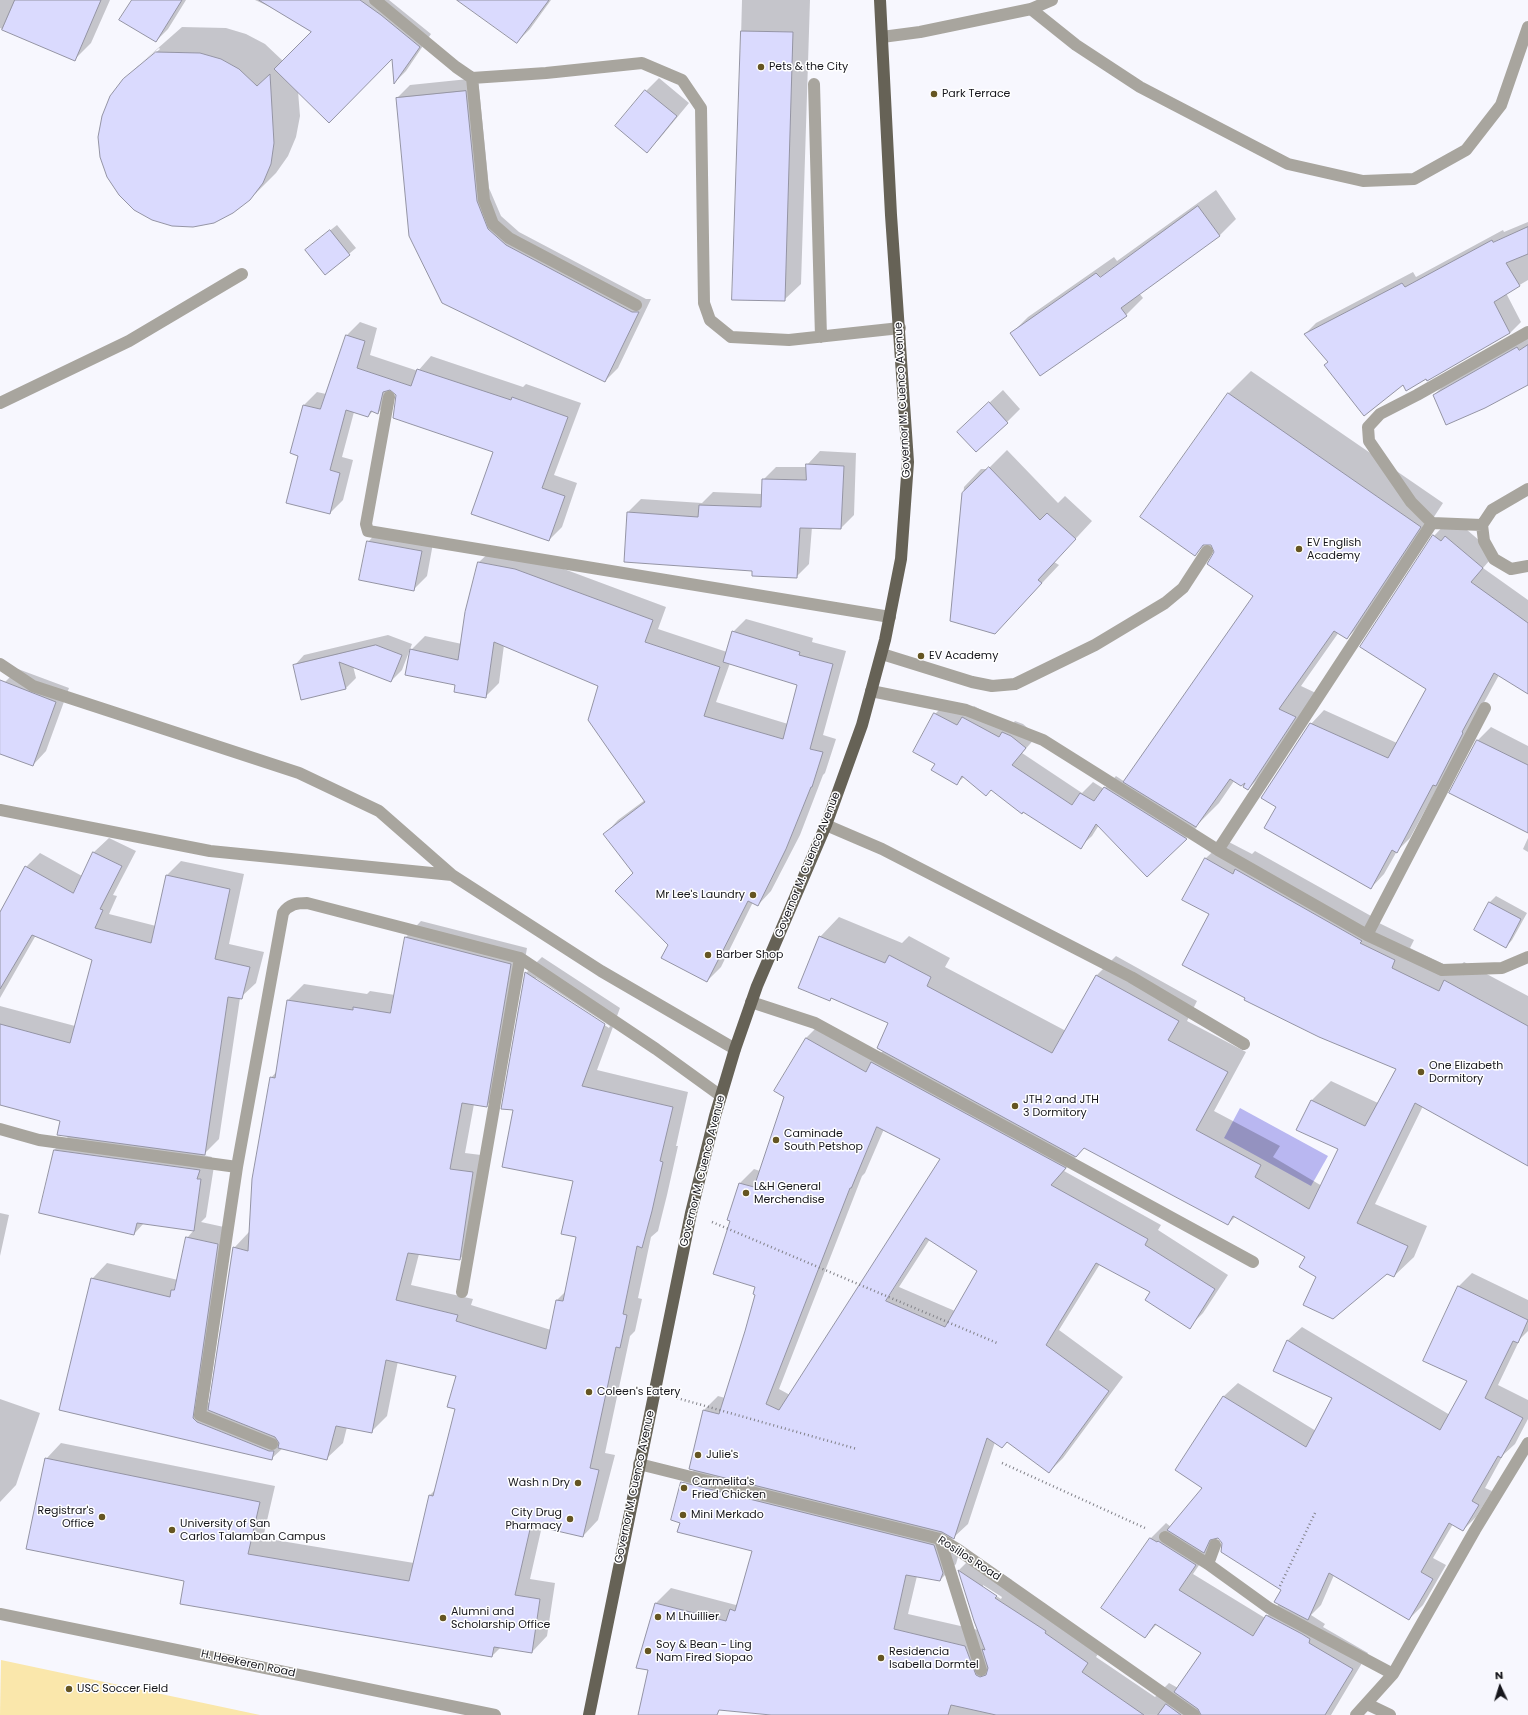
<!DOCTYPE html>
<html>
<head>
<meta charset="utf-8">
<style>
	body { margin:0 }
	#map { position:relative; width:1528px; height:1715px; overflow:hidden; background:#f7f7fe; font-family:Poppins,sans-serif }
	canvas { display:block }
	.north { position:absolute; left:1480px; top:1667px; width:40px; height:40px; -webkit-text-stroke:3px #fff; paint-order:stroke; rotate:356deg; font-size:11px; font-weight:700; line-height:16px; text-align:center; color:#16161c }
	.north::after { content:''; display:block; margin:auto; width:14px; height:18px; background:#16161c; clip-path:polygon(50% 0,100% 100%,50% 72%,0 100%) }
</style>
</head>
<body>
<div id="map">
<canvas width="1528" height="1715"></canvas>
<div class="north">N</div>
</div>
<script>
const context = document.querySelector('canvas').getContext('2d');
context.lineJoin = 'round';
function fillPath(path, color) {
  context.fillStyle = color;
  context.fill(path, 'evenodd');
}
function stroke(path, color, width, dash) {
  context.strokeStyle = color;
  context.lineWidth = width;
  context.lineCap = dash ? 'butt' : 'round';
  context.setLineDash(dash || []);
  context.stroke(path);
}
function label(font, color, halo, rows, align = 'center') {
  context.font = font + ' Poppins,sans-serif';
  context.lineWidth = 3;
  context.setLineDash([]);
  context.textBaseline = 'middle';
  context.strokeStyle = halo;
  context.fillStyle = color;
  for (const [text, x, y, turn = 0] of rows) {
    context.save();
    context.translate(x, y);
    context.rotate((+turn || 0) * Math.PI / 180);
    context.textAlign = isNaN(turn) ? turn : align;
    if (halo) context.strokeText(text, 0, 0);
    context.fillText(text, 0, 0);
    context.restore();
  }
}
fillPath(new Path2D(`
	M1,1660L260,1715H0Z`), '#fae7ab');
fillPath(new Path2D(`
	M1240,1108L1328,1156L1311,1186L1224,1138Z`), '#b9b7f1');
fillPath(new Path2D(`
	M0,0H110L91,43L74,60L0,28Z
	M133,0H186L168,29L156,41Z
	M255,0H389L431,34L406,71L395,82L393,57L298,91L300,116L296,137L288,156L276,173L250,199L124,80L139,65L137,69L160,49L159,48L140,64L182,27L226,28L246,34L265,44L283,61L313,31L281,12Z
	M460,0H551L530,29L517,42Z
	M742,0H810L801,284L784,300L734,299Z
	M478,78L489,188L501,216L519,232L646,299H651L618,368L605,381L440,300L397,98L410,85Z
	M659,78L689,103L660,138L647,151L646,91Z
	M1216,190L1236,219L1220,235L1139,293L1143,298L1126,315L1011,334L1028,317L1114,257L1117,261Z
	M1528,222V280L1506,293L1521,322L1510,333L1426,378L1404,384L1329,362L1305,334L1316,323L1413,272L1416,277L1503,230L1504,232Z
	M337,225L356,248L325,274L313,244Z
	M360,322L377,328L370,355L418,371L431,356L523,387L526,384L581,403L554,475L577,483L562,527L549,540L494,451L393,390L391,399L378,413L373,411L368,416L354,412L342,457L353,460L343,500L330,513L299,455L291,453L304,405L317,392L326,394L347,335Z
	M1528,337V384L1434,395L1445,384Z
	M1251,371L1443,503L1370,615L1347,638L1339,632L1301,686L1318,694L1271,766L1248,789V779L1234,781L1219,803L1196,826L1197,827L1186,838L1099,825L1092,836L1080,847L991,790L964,777L956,784L936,763L935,714L947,702L967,713L974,706L1011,726L1015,721L1023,724L1037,736L1022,753L1082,793L1093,782L1104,789L1116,776L1125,782L1254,596L1216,552L1212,544H1206L1195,554L1228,394Z
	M1003,390L1020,409L1007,422L958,432Z
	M1007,450L1058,503L1065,496L1092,521L1054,562L1059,565L995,633L951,620L964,487L981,469H988Z
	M820,451L856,453L854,515L841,528L812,527L809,564L796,577L753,570L628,512L641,499L702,503L713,492L762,494L763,480L776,467H807V465Z
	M1447,522L1459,523L1495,554L1483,568L1528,600V693L1499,675L1410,838L1397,851L1384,874L1371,888L1278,807L1311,724L1324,710L1397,743L1427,689L1434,536Z
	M381,528L434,538L427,576L414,589L368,542Z
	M493,549L529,556L666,607L658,629L727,652L733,632L746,619L813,638L812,642L846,651L823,735L836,739L825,773L823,775L800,835L771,891L758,905L753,902L721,967L707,981L669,945L635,873L605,834L618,820L645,800L599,685L504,645L499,683L485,697L456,685L411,650L425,636L462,644L479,562ZM730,663L799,684L788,724L716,702Z
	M388,635L412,644L402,670L391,681L353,666L356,678L345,689L294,666L304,655Z
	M18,669L69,688L46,751L33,765L0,753V696L5,682Z
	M1491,727L1528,746V824L1478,740Z
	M109,838L136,851L113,895L117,896L109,914L156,926L166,876L181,861L244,874L229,944L264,952L256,983L240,998L219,1139L203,1155L212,1157L210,1166H214L206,1217L201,1222L233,1229L208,1402L210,1404L234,1248L249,1232L271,1078L277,1071L288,1000L304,984L367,994L370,991L395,995L406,937L421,921L527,948L502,1090L486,1106L474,1104L465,1153L489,1156L475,1243L460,1259L419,1254L411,1285L473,1299L471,1305L551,1330L557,1300L566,1291L577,1236L574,1180L514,1109L526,973L542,957L620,1008L597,1070L688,1092L676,1146H678L667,1195L658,1231L651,1237L638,1298L642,1299L635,1331L630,1336L605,1453L615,1455L598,1520L583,1536L542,1526L530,1579L555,1583L547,1636L532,1652L501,1647L492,1656L186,1580L46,1459L61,1443L275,1486L263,1538L414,1563L430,1495L436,1489L456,1408L457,1375L398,1361L387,1416L371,1432L347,1427L343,1443L327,1458L283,1448L271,1459L60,1409L92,1279L107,1263L178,1280L187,1238L194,1230L144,1223L134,1234L40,1212L54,1150L69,1136L61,1120L0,1104V1006L75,1026L93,960L36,935L0,998V912L26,867L40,853L82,876L94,852ZM536,978L610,1026L609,1028L536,981Z
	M1528,838V852L1523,849Z
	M1225,840L1252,854L1255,851L1380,921L1379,923L1414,940L1410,948L1456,970L1464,962L1528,996V1165L1423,1106L1375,1204L1427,1226L1414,1257L1394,1276L1387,1273L1318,1276L1306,1256L1236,1216L1228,1224L1084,1147L1064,1171L1161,1225L1158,1230L1228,1275L1203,1313L1189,1327L1151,1292L1100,1264L1059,1330L1123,1377L1063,1458L1049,1472L1008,1441L1002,1447L995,1442L968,1524L954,1537L951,1536L958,1557L956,1564L940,1580L917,1576L908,1614L978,1630L959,1570L974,1555L1012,1580L1009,1582L1103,1647L1096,1657L1155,1697L1169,1683L1178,1688L1203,1652L1157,1624L1145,1637L1102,1608L1151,1538L1166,1523L1171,1527L1203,1488L1177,1470L1224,1396L1238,1383L1316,1431L1333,1398L1274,1371L1288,1340L1302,1327L1450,1415L1468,1380L1425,1360L1459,1286L1472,1273L1528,1300V1331L1520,1339L1498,1385L1528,1400V1419L1515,1444L1503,1455L1485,1488L1492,1491L1476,1517L1463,1530L1453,1524L1433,1558L1446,1565L1423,1605L1409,1619L1334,1575L1321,1605L1311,1615L1325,1624L1323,1627L1368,1653L1331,1715H782L638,1667L656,1603L671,1588L736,1605L738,1602L753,1550L681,1522L682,1483L695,1469L704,1410L718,1396L725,1398L746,1331L756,1294V1286L731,1220L729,1219L740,1183L754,1169L760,1171L785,1097L776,1091L806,1038L820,1024L877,1056L883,1051L889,1023L832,997L830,999L820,937L839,917L902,943L909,936L950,958L945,967L1066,1031L1097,975L1116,956L1197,1001L1187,1021L1246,1052L1214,1111L1280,1146L1273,1157L1322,1186L1339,1149L1298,1129L1312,1100L1331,1081L1378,1103L1397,1069L1247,997L1210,913L1205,859ZM884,1129L942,1159L790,1395L779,1389L862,1176L865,1173ZM930,1239L978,1271L955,1311L899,1287ZM1218,1537L1223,1543L1283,1589L1279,1604L1265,1618L1193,1574L1210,1549L1208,1548ZM983,1585L1002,1597L1001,1599L983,1587Z
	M1496,896L1527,913L1512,940L1506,947L1475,930L1490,902Z
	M0,1213L9,1215L0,1256Z
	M0,1399L40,1413L16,1485L0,1502Z`), '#0003');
const building = new Path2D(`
	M15,0H101L75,61L2,30Z
	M132,0H182L156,42L119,20Z
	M259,0H360L381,15L420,47L394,84L392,59L329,123L274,69L311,32Z
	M457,0H549L517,43Z
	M741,31L793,32L785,301L732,300Z
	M156,52L200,53L221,59L239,69L257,86L270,74L274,143L271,164L263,183L250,200L233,213L214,223L193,227L172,226L152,220L134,210L119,195L107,177L100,157L98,137L102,116L110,96L123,79Z
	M645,90L677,116L647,153L615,126Z
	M466,91L477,201L488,229L506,245L632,312H639L605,382L442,303L409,236L396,98Z
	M1198,206L1220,236L1121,308L1127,316L1040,376L1010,333L1096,273L1100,277Z
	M1528,227V254L1506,263L1520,286L1494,302L1510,333L1427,381L1426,379L1406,391L1403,385L1364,416L1324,365L1328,362L1304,334L1402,283L1405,287L1492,240L1493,242Z
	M330,230L350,255L325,275L305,250Z
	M346,335L365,341L357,368L411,386L417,369L511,400L512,397L568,417L542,488L565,496L549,541L471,514L493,452L393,418L396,395L390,390L383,392L378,414L371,411L368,417L346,410L330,470L340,473L330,514L286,503L298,456L290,453L303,405L320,409Z
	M1528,345V385L1485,408L1446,425L1433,395L1517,347L1519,350Z
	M1228,393L1421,527L1347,639L1334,631L1279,709L1296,717L1248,790L1243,787L1245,783L1241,786L1230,779L1196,827L1123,782L1253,596L1207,564L1214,552L1211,545H1203L1195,556L1140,517Z
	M989,402L1008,423L976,452L957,432Z
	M806,464L844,466L841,529L800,528L797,578L752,576V571L624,562L627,512L698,517L699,505L761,507L762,479L806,480Z
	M989,467L1040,520L1047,513L1076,539L1038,580L1042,583L995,634L950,621L962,493Z
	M1433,535L1441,541L1445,536L1483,568L1471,582L1528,623V694L1494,673L1462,732L1463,733L1436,786L1433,785L1397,853L1392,850L1371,889L1264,828L1276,807L1261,798L1310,723L1388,758L1426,689L1360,647Z
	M367,541L422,551L414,591L359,580Z
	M478,562L515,569L653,620L645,642L720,667L704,716L783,739L797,685L723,662L732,631L800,652L799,655L833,664L810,749L823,752L812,787H811L786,849L758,906L748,901L707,982L661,958L668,945L615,891L633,873L603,834L645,802L588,720L598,686L494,642L486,698L454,692L455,685L405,675L410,649L458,660L465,612Z
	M376,645L402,655L391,682L339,662L346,689L301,700L293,665Z
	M0,680L56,702L33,766L0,754Z
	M934,713L957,725L962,717L999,737L1002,732L1011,736L1026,748L1012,765L1072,805L1080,793L1094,801L1104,787L1187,839L1147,877L1096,824L1081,849L1023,812L1022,814L991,790L986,796L962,776L957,785L931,770L935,764L913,752Z
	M1477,740L1528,765V833L1449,793Z
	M93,852L122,866L100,909L103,910L95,928L151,943L166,875L230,889L215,959L250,967L242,999L228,997L205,1155L57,1135L60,1121L0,1105V1024L70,1043L92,960L32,935L0,989V912L25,866L73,893Z
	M1205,858L1233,874L1235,869L1362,941L1360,943L1395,960L1392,968L1439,991L1444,980L1528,1026V1166L1415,1103L1357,1223L1408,1246L1394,1277L1387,1274L1333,1319L1303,1305L1316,1277L1299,1267L1305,1257L1233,1216L1228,1225L1084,1148L1076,1157L877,1048L888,1023L831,998L830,1001L798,988L819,936L885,963L889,955L931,977L927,986L1052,1053L1096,975L1179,1021L1168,1040L1228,1072L1196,1130L1261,1165L1255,1177L1309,1209L1338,1149L1296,1130L1311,1100L1365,1126L1396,1069L1319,1037L1244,1000L1245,998L1182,965L1209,914L1182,900Z
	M1489,902L1521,919L1506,948L1474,930Z
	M405,937L511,964L487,1107L462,1103L450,1169L473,1172L460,1260L408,1253L396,1300L458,1315L456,1321L546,1349L556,1300L563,1301L576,1237L561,1234L573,1181L502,1167L513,1110L501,1109L525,972L605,1024L582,1086L673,1107L660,1161L663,1162L652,1211L642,1248L637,1246L623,1314L627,1315L620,1348L616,1347L590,1468L599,1470L583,1537L531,1525L515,1595L540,1599L532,1653L494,1647L492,1657L180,1604L184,1581L26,1549L45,1458L260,1502L248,1554L409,1581L429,1495L433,1496L455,1409L447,1407L456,1376L386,1360L372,1433L336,1426L327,1460L278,1448L279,1443L275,1437L208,1410L233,1247L248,1251L252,1179L270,1077L275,1078L287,1000L353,1010V1007L390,1013Z
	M806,1038L866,1072L871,1062L1066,1168L1051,1185L1148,1239L1145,1245L1215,1289L1190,1329L1145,1300L1150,1292L1096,1263L1046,1345L1109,1391L1049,1473L1007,1442L1002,1448L987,1438L954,1539L942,1532L689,1469L703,1410L719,1414L745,1331L755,1295L753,1294L755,1287L713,1274L730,1221L727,1220L739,1183L754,1187L784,1097L774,1091ZM877,1127L940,1159L779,1410L766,1404L850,1188H851ZM926,1238L977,1271L945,1327L886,1301Z
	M54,1150L200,1170L197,1179H201L194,1231L137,1223L134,1235L39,1213Z
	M186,1237L218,1244L193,1418L197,1422L269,1451H274L272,1460L59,1410L91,1278L170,1297L171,1290H174Z
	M1458,1286L1528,1320L1518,1343L1513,1341L1485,1398L1523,1418L1501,1458L1498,1456L1472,1501L1479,1505L1463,1531L1449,1523L1421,1572L1433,1579L1409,1620L1329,1573L1308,1620L1274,1602L1281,1590L1221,1552L1222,1543L1218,1538L1210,1540L1204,1553L1167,1530L1202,1488L1175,1470L1223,1396L1306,1447L1332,1398L1273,1371L1287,1340L1440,1430L1467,1381L1423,1361Z
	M681,1482L934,1545L943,1573L940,1581L906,1575L894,1629L965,1646L976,1675L980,1677L986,1675L988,1668L982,1649L985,1650L974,1621L958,1570L997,1596L995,1598L1046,1631L1045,1633L1088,1663L1082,1672L1144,1715H996L951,1705L948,1715H771L719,1710L717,1715H638L648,1670L636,1668L655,1603L726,1621L730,1609L735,1611L752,1551L677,1532L680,1523L671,1520Z
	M1150,1538L1157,1542L1158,1541L1196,1565L1179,1590L1253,1636L1266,1615L1302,1634L1310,1639L1309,1643L1353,1669L1325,1715H1201L1198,1709L1174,1692L1201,1653L1155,1624L1145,1638L1101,1608Z
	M1166,1704L1181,1715H1158Z`);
fillPath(building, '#dadafe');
stroke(building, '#9494a4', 1);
stroke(new Path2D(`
	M712,1222L997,1343
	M677,1398L857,1449
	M1002,1463L1145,1528
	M1280,1586L1315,1513`), '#808087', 2.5, [1, 3]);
stroke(new Path2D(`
	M375,0L456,67L472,78L546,73L642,63L682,80L701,108L704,303L710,320L731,337L789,340L900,328
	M1031,9L1076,45L1140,87L1288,164L1363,181L1414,179L1466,150L1501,105L1528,27
	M882,37L920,32L1031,9L1052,0
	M472,78L484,200L493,224L509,238L636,305
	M814,84L821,337
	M389,397L366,524L368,531L890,617
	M0,403L129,341L242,274
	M1528,489L1492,510L1482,525L1484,541L1494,559L1511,569L1528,566
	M1482,525L1432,523L1411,502L1369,441L1368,427L1380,414L1417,395L1528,332
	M882,654L972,682L992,686L1015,684L1095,645L1165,603L1183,588L1207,551
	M0,664L33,686L299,773L379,811L452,875L601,971L735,1049
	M871,691L966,710L1043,740L1218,850L1367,935L1442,970L1502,968L1528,957
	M0,810L210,851L452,875
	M826,825L882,849L1131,977L1244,1044
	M1218,850L1432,523
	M1367,935L1485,708
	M751,1002L815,1023L1253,1262
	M0,1129L39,1140L237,1167
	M462,1292L520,958
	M272,1444L200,1415L237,1167L283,913C289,904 297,903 307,903L520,958L656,1049L721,1096
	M639,1464L940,1539L957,1549L1194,1715
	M1165,1537L1208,1564L1269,1608L1393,1674
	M940,1539L981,1670
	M1208,1564L1215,1545
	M0,1614L495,1715
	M1367,1704L1390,1715
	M1356,1715L1393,1674L1475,1530L1528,1443`), '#a8a59e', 12);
stroke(new Path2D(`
	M589,1715L691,1213L715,1116L735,1049L757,986L826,825L862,725L885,640L901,559L908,462L891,215L880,0`), '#666256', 12);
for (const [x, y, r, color] of [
	[761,67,4,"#655522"],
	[934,94,4,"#655522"],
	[1299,549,4,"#655522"],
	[921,656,4,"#655522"],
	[753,895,4,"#655522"],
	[708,955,4,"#655522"],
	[1421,1072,4,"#655522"],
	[1015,1106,4,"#655522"],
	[776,1140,4,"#655522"],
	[746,1193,4,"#655522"],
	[589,1392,4,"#655522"],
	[698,1455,4,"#655522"],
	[578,1483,4,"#655522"],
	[684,1488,4,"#655522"],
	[683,1515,4,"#655522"],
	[102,1517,4,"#655522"],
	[570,1519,4,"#655522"],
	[172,1530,4,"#655522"],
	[658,1617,4,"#655522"],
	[443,1618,4,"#655522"],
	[648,1651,4,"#655522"],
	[881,1658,4,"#655522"],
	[69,1689,4,"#655522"]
]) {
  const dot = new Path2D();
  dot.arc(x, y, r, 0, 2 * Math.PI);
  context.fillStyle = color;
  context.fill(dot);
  stroke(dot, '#fff', 1.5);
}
label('11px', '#16161c', '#fff', [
	["Pets & the City",769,67],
	["Park Terrace",942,94],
	["EV English",1307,543],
	["Academy",1307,556],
	["EV Academy",929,656],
	["Mr Lee's Laundry",745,895,"right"],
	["Barber Shop",716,955],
	["One Elizabeth",1429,1066],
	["Dormitory",1429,1079],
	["JTH 2 and JTH",1023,1100],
	["3 Dormitory",1023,1113],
	["Caminade",784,1134],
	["South Petshop",784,1147],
	["L&H General",754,1187],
	["Merchendise",754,1200],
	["Coleen's Eatery",597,1392],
	["Julie's",706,1455],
	["Carmelita's",692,1482],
	["Fried Chicken",692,1495],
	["Wash n Dry",570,1483,"right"],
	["Registrar's",94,1511,"right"],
	["Office",94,1524,"right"],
	["City Drug",562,1513,"right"],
	["Pharmacy",562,1526,"right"],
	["Mini Merkado",691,1515],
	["University of San",180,1524],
	["Carlos Talamban Campus",180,1537],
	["Alumni and",451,1612],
	["Scholarship Office",451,1625],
	["M Lhuillier",666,1617],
	["Soy & Bean - Ling",656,1645],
	["Nam Fired Siopao",656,1658],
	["Residencia",889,1652],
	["Isabella Dormtel",889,1665],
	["USC Soccer Field",77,1689]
], 'left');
label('11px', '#16161c', '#fff', [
	["Governor M. Cuenco Avenue",903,400,-93],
	["Governor M. Cuenco Avenue",808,865,-68],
	["Governor M. Cuenco Avenue",703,1171,-76],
	["Governor M. Cuenco Avenue",635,1487,-78],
	["Rosillos Road",969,1559,33],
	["H. Heekeren Road",248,1664,12]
]);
</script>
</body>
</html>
